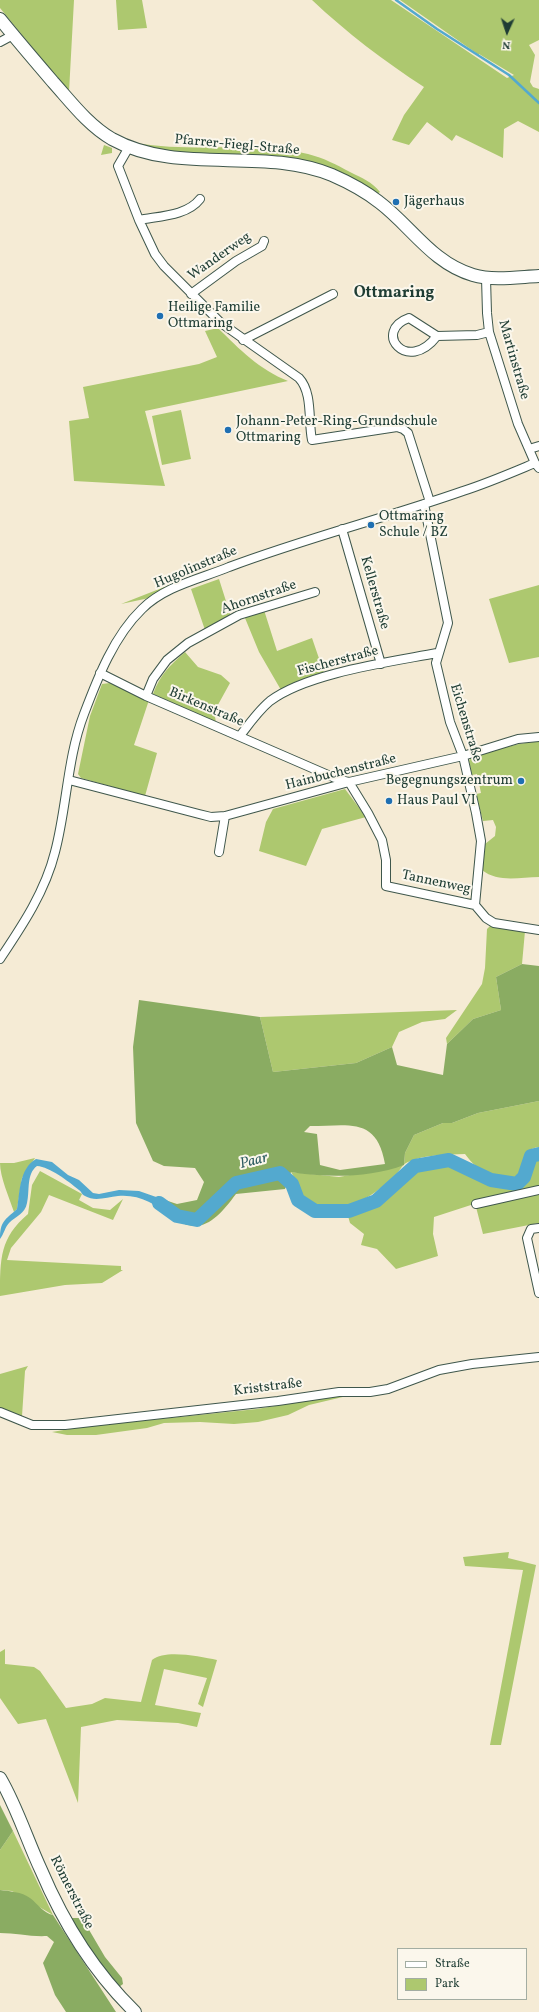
<!DOCTYPE html>
<html>
<head>
<meta charset="utf-8">
<style>
	body { margin:0 }
	#map { position:relative; width:539px; height:2012px; overflow:hidden; background:#f5ebd5; font-family:Vollkorn,serif }
	canvas { display:block }
	.legend { position:absolute; left:397px; top:1948px; width:130px; height:52px; box-sizing:border-box; background:#fbf7ec; border:1px solid #a3ada2; margin:0; padding:5px 7px; list-style:none; font-size:12px; color:#1f3d34 }
	.legend li { display:flex; align-items:center; gap:8px; height:20px }
	.legend b { width:20px; border:1px solid #a3ada2 }
	.north { position:absolute; left:487px; top:12px; width:40px; height:40px; -webkit-text-stroke:3px #fbf7ec; paint-order:stroke; rotate:183deg; font-size:11px; font-weight:700; line-height:16px; text-align:center; color:#1f3d34 }
	.north::after { content:''; display:block; margin:auto; width:14px; height:18px; background:#1f3d34; clip-path:polygon(50% 0,100% 100%,50% 72%,0 100%) }
</style>
</head>
<body>
<div id="map">
<canvas width="539" height="2012"></canvas>
<ul class="legend">
<li><b style="height:5px;background:#fff"></b>Straße</li>
<li><b style="height:11px;background:#adc86f"></b>Park</li>
</ul>
<div class="north">N</div>
</div>
<script>
const context = document.querySelector('canvas').getContext('2d');
context.lineJoin = 'round';
function fillPath(path, color) {
  context.fillStyle = color;
  context.fill(path, 'evenodd');
}
function stroke(path, color, width, dash) {
  context.strokeStyle = color;
  context.lineWidth = width;
  context.lineCap = dash ? 'butt' : 'round';
  context.setLineDash(dash || []);
  context.stroke(path);
}
function label(font, color, halo, rows, align = 'center') {
  context.font = font + ' Vollkorn,serif';
  context.lineWidth = 4;
  context.setLineDash([]);
  context.textBaseline = 'middle';
  context.strokeStyle = halo;
  context.fillStyle = color;
  for (const [text, x, y, turn = 0] of rows) {
    context.save();
    context.translate(x, y);
    context.rotate((+turn || 0) * Math.PI / 180);
    context.textAlign = isNaN(turn) ? turn : align;
    if (halo) context.strokeText(text, 0, 0);
    context.fillText(text, 0, 0);
    context.restore();
  }
}
fillPath(new Path2D(`
	M0,0H74L69,92L0,8Z
	M116,0H142L147,28L118,30Z
	M312,0H391L507,78L514,75L479,54V55L400,0H539V40L529,45L535,55L530,82L533,87L539,89V132L518,121L504,129L503,158L456,135L452,141L427,122L409,145L392,140L404,115L424,87C384,61 347,33 312,0Z
	M136,143C193,153 252,141 308,154C324,158 337,165 350,172C362,178 372,182 380,192L377,194L346,177L169,152L156,150Z
	M104,145L112,148V153L101,155Z
	M218,328C239,349 260,370 288,381L145,411L165,486L74,481L69,421L89,418L83,387L199,364L217,357L205,331Z
	M181,410L191,459L162,465L152,416Z
	M219,579L231,617L205,630L191,589Z
	M172,584L149,598L121,604Z
	M539,585V657L509,663L489,599Z
	M264,610L277,651L312,638L324,673L281,690L259,652L245,618Z
	M185,652L198,667L221,675L230,683L214,712L216,722L153,694C160,675 170,665 185,652Z
	M110,683L149,700L134,745L157,753L145,796L81,778L78,774L90,716L102,684Z
	M539,741V877C520,877 498,883 482,870L485,844L495,836L496,827L493,820L483,821L476,794L481,793L477,774L472,775L469,761L472,756L519,744Z
	M345,789L366,817L322,829L306,866L259,851L266,822L273,809Z
	M490,926L525,931L522,964L496,977L501,1010L473,1019L447,1044L446,1038L482,984L485,968L487,929Z
	M457,1010L445,1019L422,1022L399,1032L392,1047L356,1063L273,1072L260,1017Z
	M539,1101V1147C520,1149 525,1168 514,1180C490,1175 480,1174 465,1154C447,1155 425,1154 408,1162C401,1165 399,1173 393,1178C373,1195 352,1211 325,1208C317,1207 309,1206 303,1200C297,1192 297,1180 291,1172L339,1177L404,1165L405,1153L414,1135L443,1123H452L478,1113Z
	M35,1158L22,1178L17,1209L14,1212C9,1197 0,1177 0,1163H14Z
	M534,1158H539V1187L474,1204L434,1217L433,1234L438,1256L396,1269L377,1249L361,1245L364,1234L350,1223L348,1216L376,1204L415,1170L448,1166L463,1169L479,1181L514,1186L524,1181Z
	M40,1171L82,1194L79,1200L93,1208L110,1210L123,1199L113,1220L49,1195L41,1212L11,1248L7,1260L121,1266V1270H123L102,1283L65,1285L0,1296C0,1258 0,1238 28,1214L32,1185Z
	M539,1193V1223L483,1234L476,1207Z
	M28,1366L25,1371L22,1416H16L0,1408V1374Z
	M347,1396L309,1405L288,1415L258,1422L234,1424L200,1422L164,1423L147,1428L96,1435H67L52,1432L81,1427L257,1409L328,1397Z
	M509,1552L508,1558L536,1565L501,1745H490L523,1570L465,1566L463,1557Z
	M5,1649V1664L34,1667L40,1671L66,1708L92,1704L105,1698L141,1702L152,1660C166,1649 200,1657 217,1660L203,1707L198,1704L207,1678L164,1669L155,1705L201,1713L197,1727L178,1723L117,1720L81,1727L78,1803L46,1719L18,1724L0,1698V1652Z
	M13,1831L53,1915L12,1891L0,1890V1850Z`), '#adc86f');
fillPath(new Path2D(`
	M522,964L539,966V1101L478,1113L452,1123H443L414,1135L405,1153L404,1165C370,1178 326,1178 291,1172L285,1189L236,1194C218,1218 200,1239 171,1216L177,1212L159,1198L177,1204L197,1200L204,1182L195,1168L164,1166L153,1161L136,1123L133,1047L139,1000L260,1017L273,1072L356,1063L392,1047L397,1065L443,1075L447,1044L473,1019L501,1010L496,977ZM310,1126C348,1126 377,1116 385,1164L340,1170L320,1165L317,1134L304,1132Z
	M0,1805L13,1831L0,1850Z
	M0,1890C9,1891 22,1892 30,1898C38,1904 43,1913 53,1915L116,2012H66L55,1995L43,1963L54,1942L47,1936C31,1937 16,1933 0,1933Z
	M70,1918H79L85,1923L105,1957L122,1978L123,1984L119,1987L95,1960Z`), '#8aac62');
fillPath(new Path2D(`
	M36,1159L52,1162L68,1175L79,1180L93,1193L99,1194L119,1190L139,1191L159,1198L177,1212L171,1216C155,1204 139,1194 118,1196C107,1197 95,1202 85,1196C81,1194 82,1192 79,1190C68,1181 50,1167 37,1166C26,1174 30,1191 27,1203C25,1214 16,1216 9,1223C5,1227 4,1234 0,1239C0,1221 5,1220 17,1209C20,1192 19,1169 36,1159Z`), '#53a9cf');
stroke(new Path2D(`
	M396,0L437,29L509,75L539,103`), '#53a9cf', 2.5);
stroke(new Path2D(`
	M159,1203L177,1216L197,1220L236,1183L280,1173L292,1184L298,1200L315,1211H349L376,1201L415,1166L449,1160L491,1180L517,1184L524,1177L531,1156L539,1154`), '#53a9cf', 14);
const minor = new Path2D(`
	M0,42L13,35
	M129,147L118,166L139,220L155,254L164,266L221,323L299,378C313,393 308,421 312,440L397,427L403,429L408,433L430,502
	M139,220C159,216 187,216 200,199
	M486,278L487,313L489,332L518,424L535,463L539,468
	M191,294L236,261L262,246L264,241
	M437,336C407,375 372,331 409,318L437,336L477,335L489,332
	M243,340L333,294
	M529,449L539,446
	M424,504L448,623L436,663L450,722L463,756L476,813L481,841L475,905L486,918L494,923L539,930
	M342,529L381,664
	M100,673L146,696L335,778L349,782L368,813L382,840L386,860V886L475,905
	M146,696L153,679L167,660L188,643L239,615L315,592
	M240,736C249,724 258,711 270,701C307,673 390,662 437,653
	M69,780L199,814L211,817L225,816L349,782L463,756L518,739L539,737
	M219,852L225,816
	M0,959C22,926 45,892 55,852C67,807 67,758 84,714C98,677 114,636 142,609C165,586 200,579 229,567C306,538 386,518 463,491C488,483 511,473 535,463
	M476,1204L539,1190
	M539,1228L531,1229L527,1238L539,1293
	M0,1412L32,1425H65L278,1401L339,1392H370L388,1389L439,1370L472,1364L539,1357`);
const secondary = new Path2D(`
	M0,19C17,40 35,61 53,82C71,102 88,125 112,139C179,176 262,146 332,175C348,182 365,191 379,202C411,226 432,263 473,275C493,281 518,277 539,276
	M0,1778C17,1807 27,1840 41,1870C63,1922 94,1972 135,2012`);
stroke(minor, '#3f574c', 10);
stroke(secondary, '#3f574c', 14);
stroke(minor, '#fff', 8);
stroke(secondary, '#fff', 12);
for (const [x, y, r, color] of [
	[396,202,4,"#1f6fb2"],
	[160,316,4,"#1f6fb2"],
	[228,430,4,"#1f6fb2"],
	[371,525,4,"#1f6fb2"],
	[521,781,4,"#1f6fb2"],
	[389,801,4,"#1f6fb2"]
]) {
  const dot = new Path2D();
  dot.arc(x, y, r, 0, 2 * Math.PI);
  context.fillStyle = color;
  context.fill(dot);
  stroke(dot, '#fbf7ec', 1.5);
}
label('14px', '#1f3d34', '#fbf7ec', [
	["Pfarrer-Fiegl-Straße",237,146,5],
	["Wanderweg",220,257,-35],
	["Martinstraße",513,360,74],
	["Hugolinstraße",196,568,-23],
	["Kellerstraße",374,593,74],
	["Ahornstraße",259,598,-19],
	["Fischerstraße",338,662,-15],
	["Birkenstraße",206,708,23],
	["Eichenstraße",465,723,73],
	["Hainbuchenstraße",341,773,-14],
	["Tannenweg",436,883,12],
	["Kriststraße",268,1388,-7],
	["Römerstraße",71,1893,63]
]);
label('14px', '#1f3d34', '#fbf7ec', [
	["Jägerhaus",404,202],
	["Heilige Familie",168,308],
	["Ottmaring",168,324],
	["Johann-Peter-Ring-Grundschule",236,422],
	["Ottmaring",236,438],
	["Ottmaring",379,517],
	["Schule / BZ",379,533],
	["Begegnungszentrum",513,781,"right"],
	["Haus Paul VI",397,801]
], 'left');
label('italic 15px', '#2f5d62', '#fbf7ec', [
	["Paar",254,1162,-14]
]);
label('bold 16px', '#1f3d34', '#fbf7ec', [
	["Ottmaring",394,294]
]);
</script>
</body>
</html>
